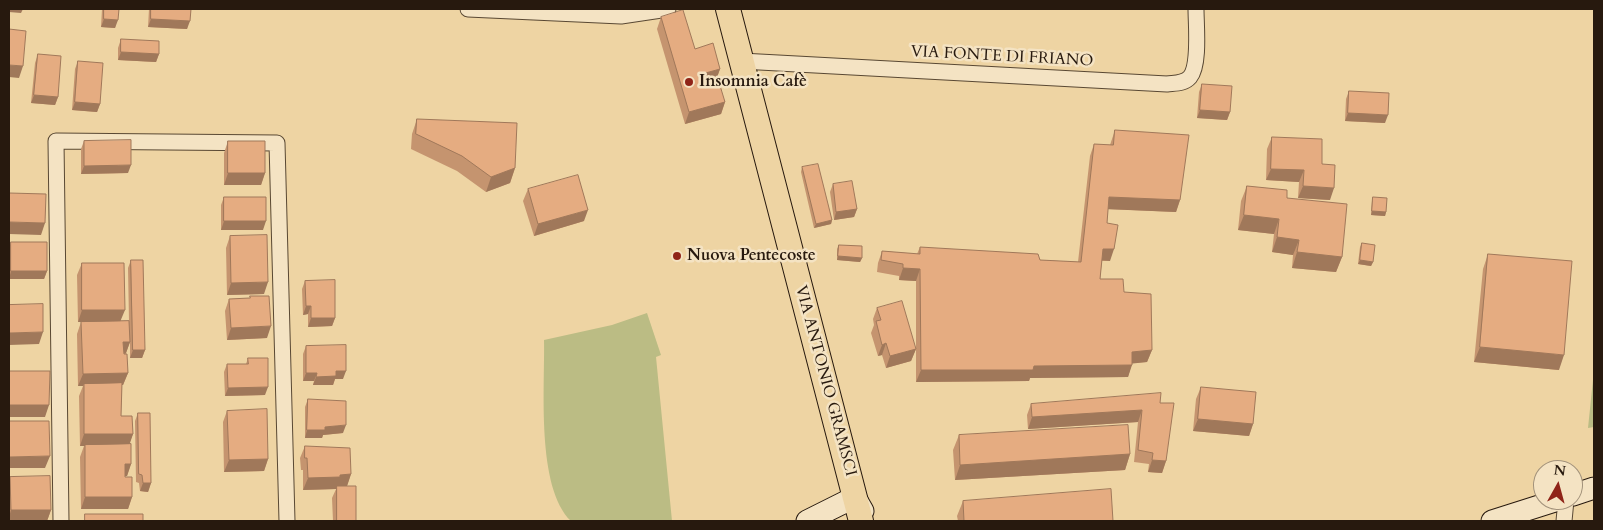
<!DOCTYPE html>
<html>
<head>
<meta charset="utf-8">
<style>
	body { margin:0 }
	#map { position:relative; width:1603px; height:530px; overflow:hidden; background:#eed4a3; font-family:Cardo,serif }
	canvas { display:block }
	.frame { position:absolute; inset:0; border:10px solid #27190e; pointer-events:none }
	.north { position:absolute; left:1533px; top:460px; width:50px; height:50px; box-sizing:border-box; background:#f4e3c3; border:1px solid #a2927b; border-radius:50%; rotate:7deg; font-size:14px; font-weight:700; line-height:20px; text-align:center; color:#27190e }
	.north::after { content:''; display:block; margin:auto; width:18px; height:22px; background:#8f2418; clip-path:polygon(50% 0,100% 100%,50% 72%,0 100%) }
</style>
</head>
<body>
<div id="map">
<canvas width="1603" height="530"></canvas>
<div class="frame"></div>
<div class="north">N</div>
</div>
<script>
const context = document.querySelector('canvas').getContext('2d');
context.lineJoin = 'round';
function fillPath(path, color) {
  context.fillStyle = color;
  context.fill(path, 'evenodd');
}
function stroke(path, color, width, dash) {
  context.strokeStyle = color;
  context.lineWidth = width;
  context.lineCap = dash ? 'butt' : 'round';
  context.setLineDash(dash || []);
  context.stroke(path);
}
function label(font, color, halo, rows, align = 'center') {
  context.font = font + ' Cardo,serif';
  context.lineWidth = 5;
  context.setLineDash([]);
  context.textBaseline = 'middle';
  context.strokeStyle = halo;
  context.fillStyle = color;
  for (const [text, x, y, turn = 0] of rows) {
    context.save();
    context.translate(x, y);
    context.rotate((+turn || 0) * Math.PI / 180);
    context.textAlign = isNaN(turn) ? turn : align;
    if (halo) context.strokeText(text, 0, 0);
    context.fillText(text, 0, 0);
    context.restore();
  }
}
fillPath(new Path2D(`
	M647,313L661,355L656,357L672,521H571C536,487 545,388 544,340L612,325Z
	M1594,370V427L1588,428Z`), '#bbbc84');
const street = new Path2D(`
	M468,9L621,16L668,9
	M741,61L1167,84C1175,83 1184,84 1190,77C1200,65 1196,25 1196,9
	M61,521L56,141L277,143L287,521
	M1564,521L1566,500`);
const secondary = new Path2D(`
	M1573,495L1594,488
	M807,521L855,497L863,511
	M1492,521L1558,500`);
const primary = new Path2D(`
	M728,9L861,521`);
stroke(street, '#594833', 17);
stroke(secondary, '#27190e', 23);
stroke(primary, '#27190e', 26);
stroke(street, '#f4e3c3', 15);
stroke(secondary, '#f4e3c3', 21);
stroke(primary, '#eed4a3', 24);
fillPath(new Path2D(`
	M102,9H119L115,28L101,27Z
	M149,9H191L187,29L148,27Z
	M661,17L695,49L720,69L716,80L725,102L721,114L685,124L657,29Z
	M121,39L159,54L156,62L118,60V48Z
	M38,54L58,97L55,105L31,103L35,63Z
	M78,61L100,104L97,112L72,110L75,69Z
	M1202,84L1230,112L1227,120L1197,118L1199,92Z
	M1349,91L1385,123L1345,121L1346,99Z
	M417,119L515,168L510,183L486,192L457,171L411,149L412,134Z
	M1115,130L1180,200L1176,212L1108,209L1107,223L1110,261H1102L1100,279L1124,292L1152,350L1147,362L1132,363L1128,377L1030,378L1029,381L916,382V281L899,280V276L877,272L878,263L882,251L917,254L920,247L1040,260L1078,262L1090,156L1094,144L1110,145Z
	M1272,137L1322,164L1330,200L1298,198L1299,182L1266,180L1267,149Z
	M84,141L128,173L81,174V149Z
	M228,141L265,173L261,185H224V153Z
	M802,167L832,220L831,224L814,228L801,172Z
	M833,184L857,209L854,217L834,220L830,192Z
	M1247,186L1287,198L1342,257L1336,272L1292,268L1293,255L1272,252L1274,234L1238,230L1241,201Z
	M528,189L584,221L534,236L523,201Z
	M224,197L263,230H221V205Z
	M1373,197L1386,212L1385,216L1371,215L1372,201Z
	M230,236L264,294L227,295L226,248Z
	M11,242L47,271L44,279H9V249Z
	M1362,243L1373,262L1371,266L1358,264L1360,247Z
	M839,245L862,258L860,262L837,260V249Z
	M1488,254L1559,370L1474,362L1483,269Z
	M131,260L145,350L142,358H130V342L126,353L128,373L123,385H122L121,416L133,434L129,444L131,464L127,476H125L132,497L128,509H81L80,457L84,446H80L79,396L83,386H78L77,334L81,322H86H78L77,275L82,263L121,321H129L128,268Z
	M305,281L335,318L332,326L308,327V314L303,315L302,289Z
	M229,299L267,338L227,340L225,311Z
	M877,308L916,349L911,361L886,368L882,355L878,356L871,333L874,325L873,319Z
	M306,346L343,379H335L333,385H313L314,381H303V354Z
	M248,358L265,395L225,396L224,372L227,364H246Z
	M1201,387L1253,424L1249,436L1193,431L1196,399Z
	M308,399L343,433L323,435L322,438H305V407Z
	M1160,403L1166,461L1162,473L1148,472L1149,464L1134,462L1138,422L1028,429L1027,415L1031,404Z
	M227,411L268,459L264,471L224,472L223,422Z
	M138,413L151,483L148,492L140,491L139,483L136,482L135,421Z
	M959,435L1130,454L1125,470L955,480L953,450Z
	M305,446L351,474L347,486L356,521H333L332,498L337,487L336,489L303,490V470H301L300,458Z
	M10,477L51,510L47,521H9V481Z
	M963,501L1113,521H958L957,516Z`), '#c5946f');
fillPath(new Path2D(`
	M9,9H23L21,13L9,12Z
	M104,19L118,20L115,28L101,27Z
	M151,19L190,21L187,29L148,27Z
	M121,52L159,54L156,62L118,60Z
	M9,65L23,66L19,78L9,77Z
	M720,69L716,80L698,86L702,74Z
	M34,95L58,97L55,105L31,103Z
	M75,102L100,104L97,112L72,110Z
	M725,102L721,114L685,124L689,112Z
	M1200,110L1230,112L1227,120L1197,118Z
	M1348,113L1388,115L1385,123L1345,121Z
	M131,165L128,173L81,174L84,166Z
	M515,168L510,183L486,192L491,177Z
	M1271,169L1304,170L1299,182L1266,180Z
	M228,173H265L261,185H224Z
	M1303,186L1334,188L1330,200L1298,198Z
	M1109,197L1180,200L1176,212L1104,209Z
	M857,209L854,217L834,220L836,212Z
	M588,210L584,221L534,236L538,224Z
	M1372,211L1386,212L1385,216L1371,215Z
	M1244,215L1279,219L1274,234L1238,230Z
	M832,220L831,224L814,228L816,224Z
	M224,221H266L263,230H221Z
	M9,222L45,223L41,235L9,234Z
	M1277,237L1299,240L1293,255L1272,252Z
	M1103,249H1114L1110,261L1099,260Z
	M1297,252L1342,257L1336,272L1292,268Z
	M838,256L862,258L860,262L837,260Z
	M1360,260L1373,262L1371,266L1358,264Z
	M903,268L920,269L916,281L899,280Z
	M11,271H47L44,279H9Z
	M268,282L264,294L227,295L231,283Z
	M306,306H311L308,314L303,315Z
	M82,310H125L120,322H78Z
	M311,318H335L332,326L308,327Z
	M271,326L267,338L227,340L231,328Z
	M43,332L39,344L9,345V333Z
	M123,342H130L126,353L119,354Z
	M886,343L882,355L878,356L882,345Z
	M1480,347L1564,355L1559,370L1474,362Z
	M916,349L911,361L886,368L890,356Z
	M133,350H145L142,358H130Z
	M1152,350L1147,362L1128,364L1132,352Z
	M1132,365L1128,377L1030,378L1029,381L916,382L921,370L1034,366Z
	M336,371H346L343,379H335L333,385H313L316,377Z
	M128,373L123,385L84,386V384L83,386H78L83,374Z
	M306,373H317L314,381H303Z
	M268,387L265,395L225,396L228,388Z
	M9,405H49L45,417H9Z
	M1142,410L1138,422L1028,429L1032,417Z
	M1198,419L1253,424L1249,436L1193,431Z
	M346,425L343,433L323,435L322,438H305L307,430L325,427Z
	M84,434H133L129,446H80Z
	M1130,454L1125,470L955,480L960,465Z
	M50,456L45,468H9V457Z
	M268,459L264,471L224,472L229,460Z
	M1152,460L1166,461L1162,473L1148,472Z
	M125,464H131L127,476H120Z
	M351,474L347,486L336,487V489L303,490L308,478Z
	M143,483H151L148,492L140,491Z
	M85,497H132L128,509H81Z
	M11,510H51L47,521H9V517Z`), '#a0785a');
const building = new Path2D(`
	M104,9H119L118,20L104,19Z
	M151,9H191L190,21L151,19Z
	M683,10L695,49L713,43L720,69L702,74L705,83L718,79L725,102L689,112L661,17Z
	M9,29L26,31L23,66L9,65Z
	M121,39L159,41V54L121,52Z
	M38,54L61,56L58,97L34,95Z
	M78,61L103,63L100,104L75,102Z
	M1202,84L1232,86L1230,112L1200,110Z
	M1349,91L1389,93L1388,115L1348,113Z
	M417,119L517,123L515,168L491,177L462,156L416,134Z
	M1115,130L1189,135L1180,200L1109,197L1107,223L1118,225L1114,249H1103L1100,279H1123L1124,292L1151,294L1152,350L1132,352V365L1034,366L1033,370H921L920,269L903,268V264L881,260L882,251L920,254V247L1038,254L1040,260L1081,262L1094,144L1113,145Z
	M1272,137L1322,139V164L1335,165L1334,188L1303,186L1304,170L1271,169Z
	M131,140V165L84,166V141Z
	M228,141H265V173H228Z
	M818,164L832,220L816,224L802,167Z
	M578,175L588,210L538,224L528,189Z
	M852,181L857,209L836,212L833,184Z
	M1247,186L1287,190V198L1347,204L1342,257L1297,252L1299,240L1277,237L1279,219L1244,215Z
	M9,193L46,194L45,223L9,222Z
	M224,197H266V221H224Z
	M1373,197L1387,198L1386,212L1372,211Z
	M267,235L268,282L231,283L230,236Z
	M11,242H47V271H11Z
	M1362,243L1375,245L1373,262L1360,260Z
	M839,245L862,246V258L838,256Z
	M1488,254L1572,261L1564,355L1480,347Z
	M131,260H143L145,350H133Z
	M82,263H124L125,310H82Z
	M335,280V318H311V306H306L305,281Z
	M250,296H269L271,326L231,328L229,299L250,298Z
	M902,301L916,349L890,356L886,343L882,345L876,321L881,320L877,308Z
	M43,304V332L9,333V305Z
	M129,321L130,342H123L124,354H127L128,373L83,374L81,322Z
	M346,345V371H336V376L316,377L317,373H306V346Z
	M248,358H268V387L228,388L227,364H248Z
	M9,371H50L49,405H9Z
	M122,383L121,416H132L133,434H84V384Z
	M1201,387L1256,392L1253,424L1198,419Z
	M1161,393L1160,403H1174L1166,461L1152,460L1153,453L1138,450L1142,410L1032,417L1031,404Z
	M308,399L346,401V425L325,427V430H307Z
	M267,409L268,459L229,460L227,411Z
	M138,413H150L151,483H143L142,475L139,474Z
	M9,421H49L50,456L9,457Z
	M1128,425L1130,454L960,465L959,435Z
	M131,444V464H125V477H132V497H85V445Z
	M305,446L350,448L351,474L340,475V477L308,478L307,458H305Z
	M50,476L51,510H11L10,477Z
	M337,486H356V521H337Z
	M1111,489L1113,521H964L963,501Z
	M85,514H143V521H85Z`);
fillPath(building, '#e5ac81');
stroke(building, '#a0785a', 1);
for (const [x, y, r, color] of [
	[689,82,5,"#8f2418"],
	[677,256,5,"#8f2418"]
]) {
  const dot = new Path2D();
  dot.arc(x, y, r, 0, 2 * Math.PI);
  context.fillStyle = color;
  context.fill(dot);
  stroke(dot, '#f4e3c3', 2);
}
label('16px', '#27190e', '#f4e3c3', [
	["VIA FONTE DI FRIANO",1002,57,3],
	["VIA ANTONIO GRAMSCI",825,381,75]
]);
label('bold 16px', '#27190e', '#f4e3c3', [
	["Insomnia Cafè",699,82],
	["Nuova Pentecoste",687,256]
], 'left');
</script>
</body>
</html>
